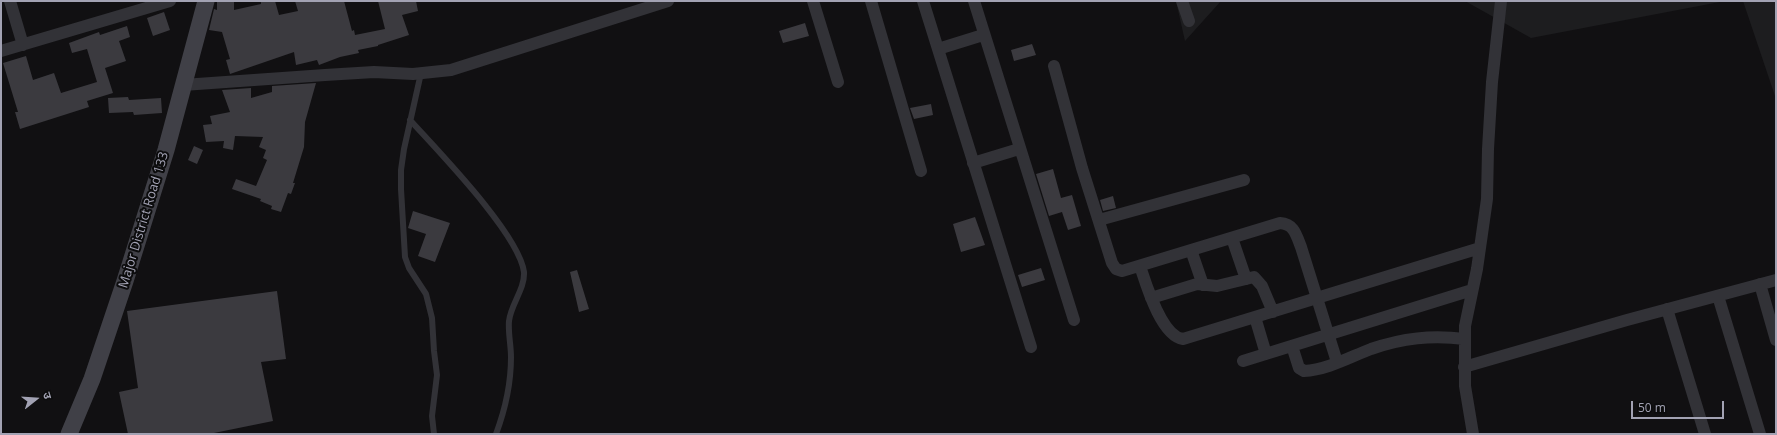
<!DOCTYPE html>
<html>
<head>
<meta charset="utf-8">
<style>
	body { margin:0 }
	#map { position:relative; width:1777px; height:435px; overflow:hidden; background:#111012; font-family:"Open Sans","Noto Sans Devanagari",sans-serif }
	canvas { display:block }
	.frame { position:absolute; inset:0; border:2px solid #a2a2b3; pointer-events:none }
	.north { position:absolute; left:16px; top:379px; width:40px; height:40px; -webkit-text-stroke:3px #0c0c0d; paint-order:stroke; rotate:73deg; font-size:11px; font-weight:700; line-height:16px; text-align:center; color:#a2a2b3 }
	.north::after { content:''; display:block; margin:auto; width:14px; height:18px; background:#a2a2b3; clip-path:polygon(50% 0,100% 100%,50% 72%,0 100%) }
	.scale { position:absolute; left:1631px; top:401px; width:93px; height:18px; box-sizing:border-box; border:2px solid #a2a2b3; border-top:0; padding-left:5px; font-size:12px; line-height:14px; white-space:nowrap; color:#a2a2b3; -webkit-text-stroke:3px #0c0c0d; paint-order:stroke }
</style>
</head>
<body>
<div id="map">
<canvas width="1777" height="435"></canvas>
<div class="frame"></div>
<div class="north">उ</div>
<div class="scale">50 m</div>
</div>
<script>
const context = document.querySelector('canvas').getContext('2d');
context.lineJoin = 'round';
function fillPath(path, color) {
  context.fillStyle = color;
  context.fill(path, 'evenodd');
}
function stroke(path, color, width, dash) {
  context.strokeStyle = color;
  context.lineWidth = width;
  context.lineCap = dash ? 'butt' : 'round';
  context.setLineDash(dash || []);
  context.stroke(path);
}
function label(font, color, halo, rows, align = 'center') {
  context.font = font + ' "Open Sans",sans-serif';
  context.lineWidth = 4;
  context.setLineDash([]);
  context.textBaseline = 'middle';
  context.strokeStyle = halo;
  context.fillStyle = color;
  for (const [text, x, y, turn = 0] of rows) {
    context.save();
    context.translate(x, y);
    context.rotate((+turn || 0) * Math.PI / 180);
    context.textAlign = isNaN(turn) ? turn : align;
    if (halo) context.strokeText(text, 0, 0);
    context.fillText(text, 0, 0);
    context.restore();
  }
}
fillPath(new Path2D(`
	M1176,1H1221L1185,41Z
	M1465,1H1725L1531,38Z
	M1743,1H1776V99Z`), '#1d1d1f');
fillPath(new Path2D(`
	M217,1H234V10L261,4V1H275L279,15L298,11L295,1H344L352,31L354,30L355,35L385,29L378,1H416L418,11L402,15L409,35L378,45V46L358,50L359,53L340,57L319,65L317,60L296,65L294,52L230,74L226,60L230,59L222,32L209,30L214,9L217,10Z
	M164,12L170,30L153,36L147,18Z
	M805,23L809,36L783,43L779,31Z
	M127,26L130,37L119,41L126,61L105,68L113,93L87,101L89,107L20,129L15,112H18L3,63L26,56L33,80L54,73L61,93L97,82L87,49L72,53L69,43L99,32L100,35Z
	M1032,44L1036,55L1014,61L1011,50Z
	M316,83L305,122L304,147L293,183H295L291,194L288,193L281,212L271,209L272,206L260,201L261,199L232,189L236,179L256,186L267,160L263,158L266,150L259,147L263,137L235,136L233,150L223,148L224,141L206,142L203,125L212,124L210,116L230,112L222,90L251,88V98L272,92V86Z
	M128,97L129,100L161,98L162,113L134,115L133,112L109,113L108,98Z
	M931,104L933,115L914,119L910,108Z
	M194,146L203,150L197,164L188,160Z
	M1053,169L1061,198L1072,195L1081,226L1068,230L1062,212L1049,216L1036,174Z
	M1113,196L1116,208L1103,211L1100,200Z
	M413,211L450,223L435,262L418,256L426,234L408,228Z
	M975,217L985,245L961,252L953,224Z
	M1041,268L1045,280L1022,287L1018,275Z
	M577,270L589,309L579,312L570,272Z
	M277,291L286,359L261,362L273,421L209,434H128L119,392L138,388L127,311Z`), '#3b3a3f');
stroke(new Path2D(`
	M421,73L404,149L401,170V189L405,257L409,268L426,294L432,318L434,351L437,375L432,416L434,434
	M410,120C438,151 519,234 524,272C525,289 511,304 509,321C508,333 511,345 511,357C511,383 505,410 496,434`), '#323237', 6);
stroke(new Path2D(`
	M10,1L23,45
	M813,1L838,82
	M871,1L921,171
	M923,1L1031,347
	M974,1L1074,320
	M1182,1L1189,21
	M938,49L983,35
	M1,51L170,1
	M1054,66L1082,168L1112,263L1116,269L1122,271L1280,223C1294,224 1296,234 1301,247L1337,362
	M183,85L325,75L374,72L413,74L451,70L668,1
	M973,163L1019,149
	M1099,220L1244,180
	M1232,238L1246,279
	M1191,250L1203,285
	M1140,266C1146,284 1161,336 1183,339L1480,248
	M1760,284L1776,340
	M1718,296L1760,434
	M1151,298L1197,284L1217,286L1254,277L1262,286L1273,312
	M1667,309L1705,434
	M1255,317L1266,354
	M1292,346L1299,368L1304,371C1327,370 1350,357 1371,349C1403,338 1431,335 1465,339
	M1243,361L1472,290
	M1464,367L1627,320L1776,280
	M1473,434L1465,386V326L1477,269L1487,199L1488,149L1492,82L1501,1`), '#323237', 12);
stroke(new Path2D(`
	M69,434L92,379L125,281L166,150L206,1`), '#404047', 17);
label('13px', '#a2a2b3', '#0c0c0d', [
	["Major District Road 133",144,220,-73]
]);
</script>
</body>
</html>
